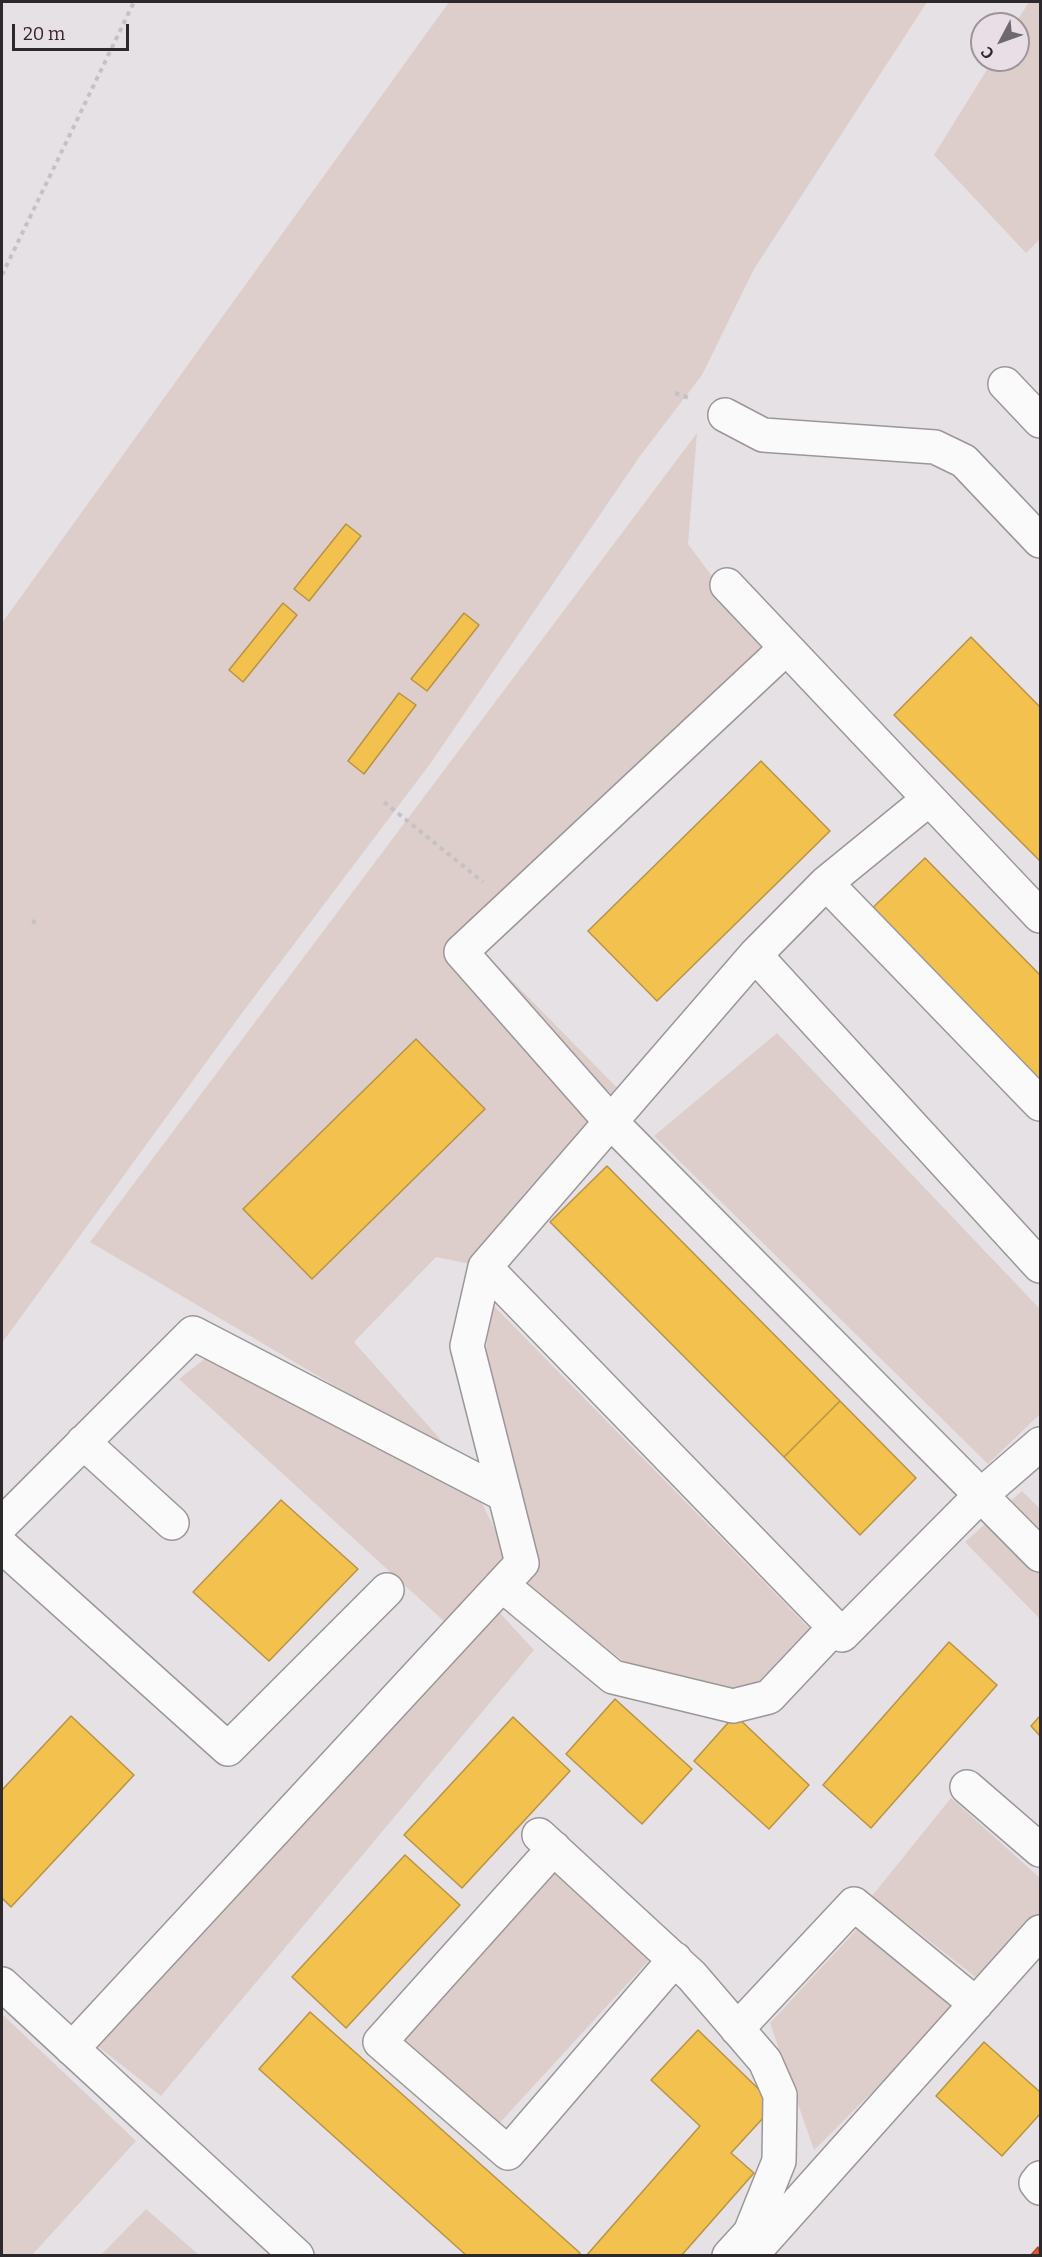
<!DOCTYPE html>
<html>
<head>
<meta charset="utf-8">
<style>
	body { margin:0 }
	#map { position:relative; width:1042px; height:2257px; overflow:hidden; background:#e6e1e4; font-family:Bitter,serif }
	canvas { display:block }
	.frame { position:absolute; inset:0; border:3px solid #2c282b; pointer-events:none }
	.north { position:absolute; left:970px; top:12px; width:60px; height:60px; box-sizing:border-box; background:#e9dee5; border:2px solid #9d959b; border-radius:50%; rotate:229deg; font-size:16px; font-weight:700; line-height:24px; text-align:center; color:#2c282b }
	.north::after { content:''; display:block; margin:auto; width:21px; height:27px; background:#6d696c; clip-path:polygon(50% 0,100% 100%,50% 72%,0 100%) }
	.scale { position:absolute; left:12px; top:24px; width:117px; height:27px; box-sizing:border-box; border:3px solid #2c282b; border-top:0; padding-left:8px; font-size:18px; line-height:21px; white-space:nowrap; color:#2c282b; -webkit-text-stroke:4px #e9dee5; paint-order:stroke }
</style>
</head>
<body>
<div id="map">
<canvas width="1042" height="2257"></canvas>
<div class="frame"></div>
<div class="north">С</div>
<div class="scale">20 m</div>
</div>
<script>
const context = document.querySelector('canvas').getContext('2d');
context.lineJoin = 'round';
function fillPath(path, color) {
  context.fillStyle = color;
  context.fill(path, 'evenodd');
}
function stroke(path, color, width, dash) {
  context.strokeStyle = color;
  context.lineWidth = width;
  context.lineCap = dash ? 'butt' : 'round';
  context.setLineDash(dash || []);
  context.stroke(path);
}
fillPath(new Path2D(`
	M449,2H927L754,269L702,375L640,456L430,764L242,1013L2,1343V623Z
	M1029,2H1040V239L1026,253L934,155L993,60H1018V24H1015Z
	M697,433L688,544L769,653L484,952L629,1100L485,1267L436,1257L354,1342L456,1457L90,1242Z
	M777,1033L1040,1309V1414L988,1464L654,1136Z
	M490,1302L812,1631L752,1691L637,1671L527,1590L532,1556L484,1380Z
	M211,1354L476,1492L516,1570L446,1623L179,1379Z
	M1022,1491L1040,1509V1619L965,1542Z
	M498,1611L534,1650L161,2096L95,2044Z
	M951,1798L1040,1878V1915L983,1983L872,1896Z
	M552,1867L652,1957L495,2128L396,2041Z
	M859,1927L960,2005L814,2150L770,2023Z
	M2,2014L136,2141L32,2255H2Z
	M146,2209L199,2255H101Z`), '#dececb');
const homes = new Path2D(`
	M346,524L361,536L309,601L294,589Z
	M283,603L297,615L243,682L229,670Z
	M464,613L479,625L427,691L411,679Z
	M971,637L1040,707V861L894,715Z
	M399,693L416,705L364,774L348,761Z
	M761,761L830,831L657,1001L588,931Z
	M925,858L1040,975V1095L866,914Z
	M416,1039L485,1109L312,1279L243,1209Z
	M607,1166L840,1401L784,1457L550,1222Z
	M840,1401L916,1478L860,1535L784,1457Z
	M281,1500L358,1569L269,1661L193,1592Z
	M949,1642L997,1685L871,1828L823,1785Z
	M615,1699L692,1769L642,1824L566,1754Z
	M735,1715L809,1785L769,1829L694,1761Z
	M71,1716L134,1775L11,1907L2,1898V1790Z
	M1040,1716V1736L1031,1726Z
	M513,1717L570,1771L462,1888L404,1835Z
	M405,1855L460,1905L346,2028L292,1977Z
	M310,2012L580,2253L578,2256H467L259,2069Z
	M698,2030L775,2105L731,2153L754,2173L681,2256H586L700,2126L651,2080Z
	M984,2042L1040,2092V2114L1002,2156L936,2096Z`);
fillPath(homes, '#f2c14e');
stroke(homes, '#b79344', 1.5);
const shops = new Path2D(`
	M1038,2247L1040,2256H1030Z`);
fillPath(shops, '#e4572e');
stroke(shops, '#ad492d', 1.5);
const minor = new Path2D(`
	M1005,384L1040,421
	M725,415L763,435L935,447L964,461L1040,541
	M727,585L1040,916
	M786,648L461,952L611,1122L1040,1555
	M929,799L826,883L755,955L485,1267L842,1635L980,1496L1040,1444
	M826,883L1040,1104
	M755,955L1040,1266
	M83,1442L172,1523
	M2,1524L193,1333L505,1495
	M2,1546L228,1749L387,1590
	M502,1585L613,1677L733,1706L769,1697L835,1627
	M967,1787L1040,1850
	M539,1835L692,1976L765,2061L780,2095L779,2161L750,2233L729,2256
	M554,1848L380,2042L508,2153L675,1959
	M2,1984L297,2256
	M737,2029L854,1904L976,2004
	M72,2049L522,1563L467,1346L485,1267
	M1040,2178L1036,2183L1040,2188
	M762,2243L1040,1932`);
stroke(minor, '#9b9799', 36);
stroke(new Path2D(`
	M2,275L134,2
	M675,393L692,399
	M384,802L483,882
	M33,924L35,919`), '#c4c2c3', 4, [4.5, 4.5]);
stroke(minor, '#fbfafb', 33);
</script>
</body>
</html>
